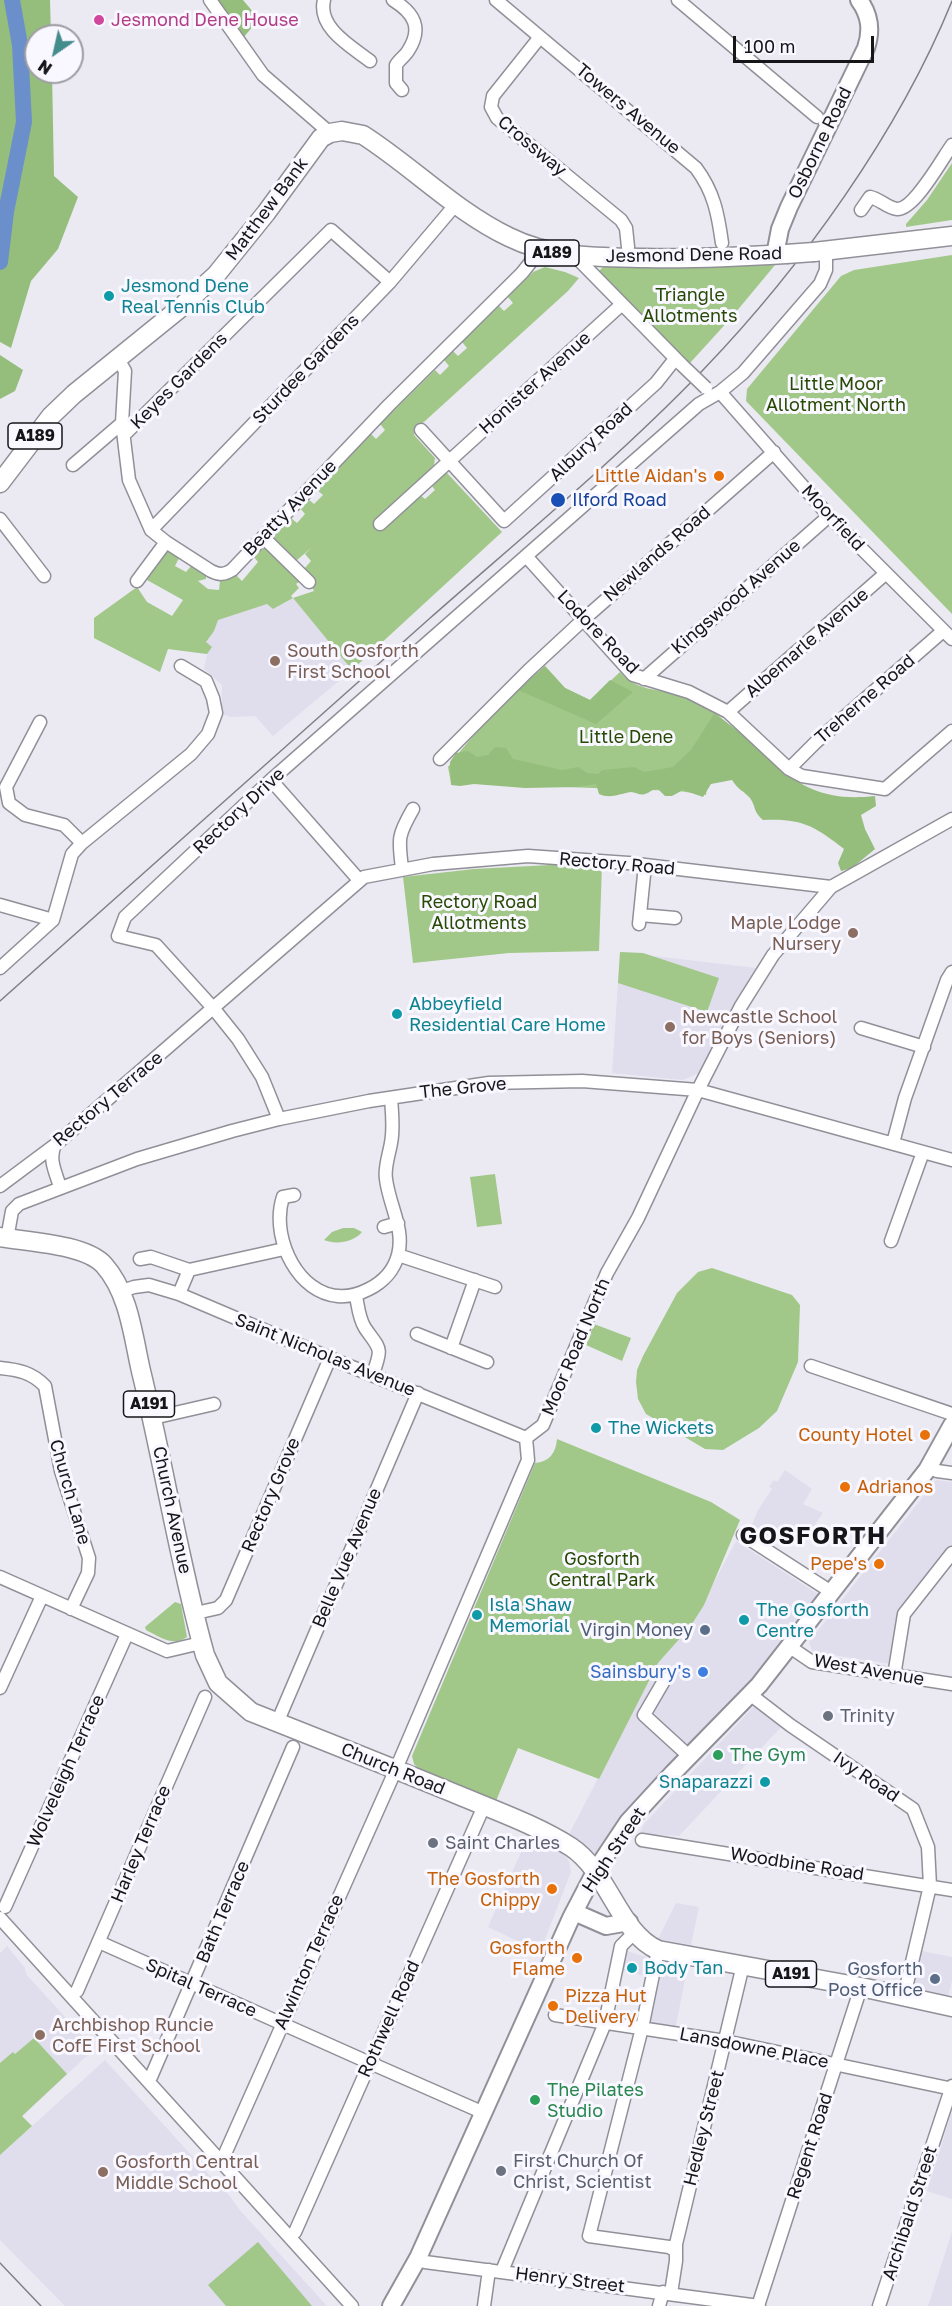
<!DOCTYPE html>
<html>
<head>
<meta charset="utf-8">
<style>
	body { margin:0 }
	#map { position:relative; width:952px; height:2306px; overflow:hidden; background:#ebeaf3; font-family:"Golos Text",sans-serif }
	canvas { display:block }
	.north { position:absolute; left:24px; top:24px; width:60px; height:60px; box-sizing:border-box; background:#f9f7ff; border:2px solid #9e9da3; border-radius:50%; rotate:214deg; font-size:16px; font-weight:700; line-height:24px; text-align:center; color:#161619 }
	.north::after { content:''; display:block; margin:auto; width:21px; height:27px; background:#458d8d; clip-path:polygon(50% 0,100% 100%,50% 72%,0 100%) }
	.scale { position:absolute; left:733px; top:36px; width:141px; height:27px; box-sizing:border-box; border:3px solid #161619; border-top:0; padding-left:8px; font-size:18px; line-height:21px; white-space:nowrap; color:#161619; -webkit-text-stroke:4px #f9f7ff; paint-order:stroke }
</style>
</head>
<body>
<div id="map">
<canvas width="952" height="2306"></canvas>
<div class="north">N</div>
<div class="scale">100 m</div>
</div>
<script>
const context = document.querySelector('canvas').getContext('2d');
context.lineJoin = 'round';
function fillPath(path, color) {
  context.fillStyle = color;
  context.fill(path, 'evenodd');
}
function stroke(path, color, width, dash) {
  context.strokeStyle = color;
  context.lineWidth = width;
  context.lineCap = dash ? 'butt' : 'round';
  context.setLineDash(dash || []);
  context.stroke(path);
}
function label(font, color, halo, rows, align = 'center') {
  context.font = font + ' "Golos Text",sans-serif';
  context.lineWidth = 6;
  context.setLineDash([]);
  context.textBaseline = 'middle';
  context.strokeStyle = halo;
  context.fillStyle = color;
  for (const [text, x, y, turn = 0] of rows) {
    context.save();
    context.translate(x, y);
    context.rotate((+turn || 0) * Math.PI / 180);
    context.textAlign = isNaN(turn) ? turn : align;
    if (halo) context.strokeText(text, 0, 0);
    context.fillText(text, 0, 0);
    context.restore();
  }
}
fillPath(new Path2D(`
	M137,587L147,602L172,616L267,604L273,609L293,598L352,670L273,736L255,716L231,717L222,714V685L204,669L207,654L168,649L160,672L94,638V618Z
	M620,952L756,968L703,1071L683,1080L612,1073Z
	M785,1470L812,1489L803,1504L823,1513L799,1547L772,1528L766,1537L751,1527L758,1510L772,1489L769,1487L774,1480L777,1482Z
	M936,1480L952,1482V1547L900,1612L891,1664L813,1652L809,1642Z
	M736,1541L821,1596L758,1679L622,1820L596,1854L567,1838L658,1663L690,1627Z
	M756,1704L782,1726L679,1836L639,1834L644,1824Z
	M529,1834L562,1851L569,1861L571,1872L540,1952L488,1927Z
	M676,1903L699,1907L691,1945L658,1939Z
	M7,1946L25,1968L26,1974L94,2049L22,2117L0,2094V1953Z
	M627,1951L646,1957L645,1976L620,1970L623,1952Z
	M922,1951L952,1957V1981L948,1996L913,1988Z
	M664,1959L688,1965L675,2030L650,2026Z
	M105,2060L222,2189L229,2195L239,2209L327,2306H65L0,2240V2155Z
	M952,2112V2199L927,2191Z
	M952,2232V2306H928Z`), '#e0dded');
fillPath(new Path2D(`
	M952,163V220L906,227V224L927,200Z
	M952,255V614L746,401L747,389L841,276L854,270Z
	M605,265L720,266L775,265L731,318L690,363L599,271Z
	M545,267L565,272L579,278L568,291L414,431V435L435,458L434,465L381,517L375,519L373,524L377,530L385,529L419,494L425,499L435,490L431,485L440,474L447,473L502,532L352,670L293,598L273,609L267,604L218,620L214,631L206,642L212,647L207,654L168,649L160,672L94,638V618L137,587L147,602L172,616L183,600L147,580L148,572L166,549L179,558L175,566L186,572L191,566L206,576V579L198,581L208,589L219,590L220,581L236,575L242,581L258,562L254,557L266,545L285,564L284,567C290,572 296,574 302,580L296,584L299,588L291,596L293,598L314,591L312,587L316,584L314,578L304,569L311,561L305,554L311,548L296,561L270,540L291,518L297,523L305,514L300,508L308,499L314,504L323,495L317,490L371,434L376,439L385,430L380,424L435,370L440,375L449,366L444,360L453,351L458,356L467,348L462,342L499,306L504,311L513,303L508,297L533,272Z
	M545,666L565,688L590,700L620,672C636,691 658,689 681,695C699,700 716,712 729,725L712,751L706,795L679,791L451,783L448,767C477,728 509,697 545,666Z
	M569,864L602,865L599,951L509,953L413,963L403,877L474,869Z
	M620,952L643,953L719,978L707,1012L618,983Z
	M495,1174L502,1224L477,1227L470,1177Z
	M343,1228H354L362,1232C354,1242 336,1245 324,1240L332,1232Z
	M712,1268L792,1295L800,1305L798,1362L777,1411L759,1428L723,1450L705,1449L646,1414L638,1399L636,1382L637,1370L643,1356L677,1293L698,1272Z
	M594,1324L631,1338L622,1361L586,1345Z
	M557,1439L711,1502L740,1520L704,1605L690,1627L658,1663L599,1779L518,1748L496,1801L420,1770L414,1764L412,1756L535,1463C549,1462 556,1453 557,1439Z
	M175,1602L181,1604L187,1637C173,1647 160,1637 146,1630L145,1627Z
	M34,2038L67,2074L22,2116L32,2126L0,2155V2063L13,2052L15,2054Z
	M258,2242L312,2306H226L208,2285Z`), '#a1c889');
fillPath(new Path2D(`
	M0,0H50L51,36H36V72H52L54,176L78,197L58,249L31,281L11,348L0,342Z
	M217,0H243L259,19L243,38Z
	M0,355L23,370L15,391L0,399Z
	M545,666L565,688L590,700L610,680L633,692L596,724L518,690Z
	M714,714C775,751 789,806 875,796L876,806L861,815L865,829L875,849L852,868L841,871L838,863L844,849C815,826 801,818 763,820C753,812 756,806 750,798C744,791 738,790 732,780L711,784L703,797L683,790L672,796H665L658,789C652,789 651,792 645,794C640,796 636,792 631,792C619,794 610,799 599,794L596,784L576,787L525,788L474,784L460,786L451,785L450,762L456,753L468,751L477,757L488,755L495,747L506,748L513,759L562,770L578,767L587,773L598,774L602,770L634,767L644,772L673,767L691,750Z`), '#95be7d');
stroke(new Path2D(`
	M0,262L6,212L24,122L20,45L12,0`), '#6b8fcb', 16);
const street = new Path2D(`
	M210,0L263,75L330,133
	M324,0C317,28 352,47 370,61
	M393,0C414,13 423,28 408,51C405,56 399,60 396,65V83L402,90
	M496,0L696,168C714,192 718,214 722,243
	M678,0L817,117
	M540,37L493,96L491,107L497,118L621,220L626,228L628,247
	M861,210L870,197C880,199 887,208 897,209C914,210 942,159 952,145
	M574,255L681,364
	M118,359L125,371L122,423L129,480L151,530L166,542L211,571C219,575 224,575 232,570L389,405L522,273L530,263L536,248
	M720,392L829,516L952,639
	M421,430L504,521L656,383L675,359
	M124,435L331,230L390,282
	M73,465L122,423
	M0,519L44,576
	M380,524L621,305
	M151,530L390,282L456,204
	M263,537L309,582
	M526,556L633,675L689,692L728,712L789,769L802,776L885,789L952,731
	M137,581L166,542
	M644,679L829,516
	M728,712L885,574
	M40,722L6,787L9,803L25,815L64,825L82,843
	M440,759L528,671L584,619L774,452
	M789,769L816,742L943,631
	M271,780L359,880
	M402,868C398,838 398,835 413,809
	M0,905L53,920
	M640,915L675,918
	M53,920L72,854L82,843L191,754L208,734L216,713L213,698L206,681L181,666
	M639,924L645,865
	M0,968L53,920
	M861,1028L924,1047
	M279,1119L262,1077L238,1039L214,1009L156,945L118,936L125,917L271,780L699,404L720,392L743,373L820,284L826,270V251
	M893,1143L905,1098L947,980L952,972
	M55,1145C48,1159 56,1173 60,1187
	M0,1186L55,1145L364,877L433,864L528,856L628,863L831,887
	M294,1195L283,1197C279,1209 279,1221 281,1233C289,1276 325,1312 369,1289C383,1282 394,1270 398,1255C405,1229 389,1205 386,1179C384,1168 389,1155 391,1143C394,1128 392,1113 391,1098
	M384,1227L398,1223
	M7,1239L12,1211L19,1204L137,1159L232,1131L279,1119L369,1101L489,1083L582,1081L698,1090L952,1160
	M891,1241L923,1152
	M398,1255L495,1287
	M140,1259L151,1257L189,1270L284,1249
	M122,1291L134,1287L149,1285L179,1294L330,1358L526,1438
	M179,1294L189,1270
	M356,1296C358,1306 359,1319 365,1328C380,1350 383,1346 373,1374
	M417,1334L487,1362
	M451,1348L475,1280
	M811,1366L952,1414
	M0,1368C19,1370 31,1372 45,1386L61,1471L89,1558L88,1573L71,1609
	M153,1418L214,1404
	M930,1466L937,1471L952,1473
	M743,1535L833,1593
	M0,1577L167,1651L201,1643
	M196,1613L218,1608L226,1600L330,1358
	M790,1647L812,1662L952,1684
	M894,1676L904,1614L952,1553
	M665,1679L644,1715L690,1757
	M0,1688L42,1596
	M751,1695L790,1725L913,1809L928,1847L930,1886L904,1996
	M277,1723L418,1393
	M642,1840L952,1890
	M5,1907L127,1634
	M0,1918L352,2306
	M99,1942L370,2063
	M658,1950L642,2028L589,2236L669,2247L676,2251
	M77,1991L205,1697
	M555,2015L725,2041L952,2089
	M377,2066L484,2113
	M151,2077L293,1747
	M224,2156L396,1769L528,1460L526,1438L543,1425L607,1273L638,1218L698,1090L741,1006L773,955L831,887L952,819
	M295,2232L484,1806
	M418,2258L425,2262L759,2306
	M502,2271L605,2023L621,1946L635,1932
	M671,2293L676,2261V2244L743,1965
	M484,2306L489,2270
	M659,2306L663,2292
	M758,2306L861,1987
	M879,2306L952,2086`);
const secondary = new Path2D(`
	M775,255L780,229L789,207L866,48C872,30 870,15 859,0
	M574,1912L606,1926L629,1922
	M391,2306L418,2258L571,1918L596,1870L628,1822L673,1773L759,1685L927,1470L952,1425`);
const primary = new Path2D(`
	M814,252L952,236
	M0,483L51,416L74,394L179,309L216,275L266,213L321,138L330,133L342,131L363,135C413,167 455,211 509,237C551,258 598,257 644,258C691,259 738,257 786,254
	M0,1237C28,1242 85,1244 104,1265C129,1293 133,1336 141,1371C164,1465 179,1562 205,1655L218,1683L251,1712C322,1740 393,1768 463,1797C499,1812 538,1826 571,1847C609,1872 619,1933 658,1950L861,1987L952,2007`);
stroke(street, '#919098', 15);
stroke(secondary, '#919098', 20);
stroke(primary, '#919098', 21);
stroke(street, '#fff', 12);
stroke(secondary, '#fff', 16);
stroke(primary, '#fff', 18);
stroke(new Path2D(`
	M0,1001C143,874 286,746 429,619C521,538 617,459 703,370C801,268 899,132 952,1
	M0,2263L41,2306`), '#807f85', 1.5);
const streetBridge = new Path2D(`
	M682,365L706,388`);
const primaryBridge = new Path2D(`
	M786,254L814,252`);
stroke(streetBridge, '#919098', 15, []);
stroke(primaryBridge, '#919098', 21, []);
stroke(streetBridge, '#fff', 12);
stroke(primaryBridge, '#fff', 18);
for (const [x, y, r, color] of [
	[99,20,6,"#d1479c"],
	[109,296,6,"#0f9aa8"],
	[719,476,6,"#e8710a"],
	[558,500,8,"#1a4fb4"],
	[275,661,6,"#8d6e63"],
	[853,933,6,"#8d6e63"],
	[397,1014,6,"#0f9aa8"],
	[670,1027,6,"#8d6e63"],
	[596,1428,6,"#0f9aa8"],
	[925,1435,6,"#e8710a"],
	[845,1487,6,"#e8710a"],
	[879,1564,6,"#e8710a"],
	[477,1615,6,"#0f9aa8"],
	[744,1620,6,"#0f9aa8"],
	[705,1630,6,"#5c6f8a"],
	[703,1672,6,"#3f7fe0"],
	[828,1716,6,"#6b7280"],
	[718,1755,6,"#2e9e5b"],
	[765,1782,6,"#0f9aa8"],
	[433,1843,6,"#6b7280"],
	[552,1889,6,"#e8710a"],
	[577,1958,6,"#e8710a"],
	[632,1968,6,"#0f9aa8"],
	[935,1979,6,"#5c6f8a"],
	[553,2006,6,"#e8710a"],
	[40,2035,6,"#8d6e63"],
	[535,2100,6,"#2e9e5b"],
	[501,2171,6,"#6b7280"],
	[103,2172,6,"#8d6e63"]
]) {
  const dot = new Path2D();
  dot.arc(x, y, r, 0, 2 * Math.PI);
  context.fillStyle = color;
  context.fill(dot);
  stroke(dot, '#f9f7ff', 2);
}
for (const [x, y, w] of [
	[552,253,54],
	[35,436,54],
	[149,1404,51],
	[791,1974,51]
]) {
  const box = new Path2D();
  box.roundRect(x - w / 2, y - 13, w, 26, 4.5);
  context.fillStyle = '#f9f7ff';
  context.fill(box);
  stroke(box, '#161619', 1.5);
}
label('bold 16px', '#161619', null, [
	["A189",552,253],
	["A189",35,436],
	["A191",149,1404],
	["A191",791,1974]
]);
label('18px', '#b23c85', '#f9f7ff', [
	["Jesmond Dene House",111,20]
], 'left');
label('18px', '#161619', '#f9f7ff', [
	["Towers Avenue",628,109,40],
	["Osborne Road",820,143,-64],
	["Crossway",532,146,40],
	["Matthew Bank",267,209,-53],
	["Jesmond Dene Road",694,255,-1],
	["Sturdee Gardens",306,369,-46],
	["Keyes Gardens",179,381,-45],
	["Honister Avenue",535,383,-42],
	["Albury Road",591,442,-43],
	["Beatty Avenue",290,508,-46],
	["Moorfield",833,518,47],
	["Newlands Road",657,554,-41],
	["Kingswood Avenue",736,597,-41],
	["Lodore Road",598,632,46],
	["Albemarle Avenue",807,643,-41],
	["Treherne Road",865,699,-41],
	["Rectory Drive",239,811,-43],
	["Rectory Road",617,864,5],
	["The Grove",463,1088,-6],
	["Rectory Terrace",108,1099,-40],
	["Moor Road North",576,1347,-67],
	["Saint Nicholas Avenue",325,1355,22],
	["Church Lane",70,1492,74],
	["Rectory Grove",271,1495,-67],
	["Church Avenue",172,1510,78],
	["Belle Vue Avenue",347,1558,-67],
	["West Avenue",869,1670,10],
	["Church Road",393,1769,22],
	["Wolveleigh Terrace",66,1771,-66],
	["Ivy Road",866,1777,34],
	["Harley Terrace",141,1844,-67],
	["High Street",614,1850,-56],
	["Woodbine Road",797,1864,9],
	["Bath Terrace",223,1912,-67],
	["Alwinton Terrace",309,1962,-66],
	["Spital Terrace",201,1988,24],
	["Rothwell Road",389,2019,-66],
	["Lansdowne Place",754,2048,11],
	["Hedley Street",704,2128,-76],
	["Regent Road",810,2146,-72],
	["Archibald Street",910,2213,-72],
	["Henry Street",570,2280,7]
]);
label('18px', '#0d838f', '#f9f7ff', [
	["Jesmond Dene",121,286],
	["Real Tennis Club",121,307],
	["Abbeyfield",409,1004],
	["Residential Care Home",409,1025],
	["The Wickets",608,1428],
	["Isla Shaw",489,1605],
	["Memorial",489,1626],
	["The Gosforth",756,1610],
	["Centre",756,1631],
	["Snaparazzi",753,1782,"right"],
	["Body Tan",644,1968]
], 'left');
label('18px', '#264a03', '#f9f7ff', [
	["Triangle",690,295],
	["Allotments",690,316],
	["Little Moor",836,384],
	["Allotment North",836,405],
	["Little Dene",626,737],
	["Rectory Road",479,902],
	["Allotments",479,923],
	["Gosforth",602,1559],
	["Central Park",602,1580]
]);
label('18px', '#c56008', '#f9f7ff', [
	["Little Aidan's",707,476],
	["County Hotel",913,1435],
	["Adrianos",857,1487,"left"],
	["Pepe's",867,1564],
	["The Gosforth",540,1879],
	["Chippy",540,1900],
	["Gosforth",565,1948],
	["Flame",565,1969],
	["Pizza Hut",565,1996,"left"],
	["Delivery",565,2017,"left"]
], 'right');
label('18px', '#164399', '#f9f7ff', [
	["Ilford Road",572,500]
], 'left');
label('18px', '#785e54', '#f9f7ff', [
	["South Gosforth",287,651],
	["First School",287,672],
	["Maple Lodge",841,923,"right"],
	["Nursery",841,944,"right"],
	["Newcastle School",682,1017],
	["for Boys (Seniors)",682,1038],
	["Archbishop Runcie",52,2025],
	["CofE First School",52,2046],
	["Gosforth Central",115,2162],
	["Middle School",115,2183]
], 'left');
label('18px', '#4e5e75', '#f9f7ff', [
	["Virgin Money",693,1630],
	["Gosforth",923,1969],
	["Post Office",923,1990]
], 'right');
label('18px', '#366cbe', '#f9f7ff', [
	["Sainsbury's",691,1672]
], 'right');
label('18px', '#5b616d', '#f9f7ff', [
	["Trinity",840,1716],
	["Saint Charles",445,1843],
	["First Church Of",513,2161],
	["Christ, Scientist",513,2182]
], 'left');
label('18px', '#27864d', '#f9f7ff', [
	["The Gym",730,1755],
	["The Pilates",547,2090],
	["Studio",547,2111]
], 'left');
context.letterSpacing = '1.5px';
label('bold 24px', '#161619', '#f9f7ff', [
	["GOSFORTH",813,1536]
]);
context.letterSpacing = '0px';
</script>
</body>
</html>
